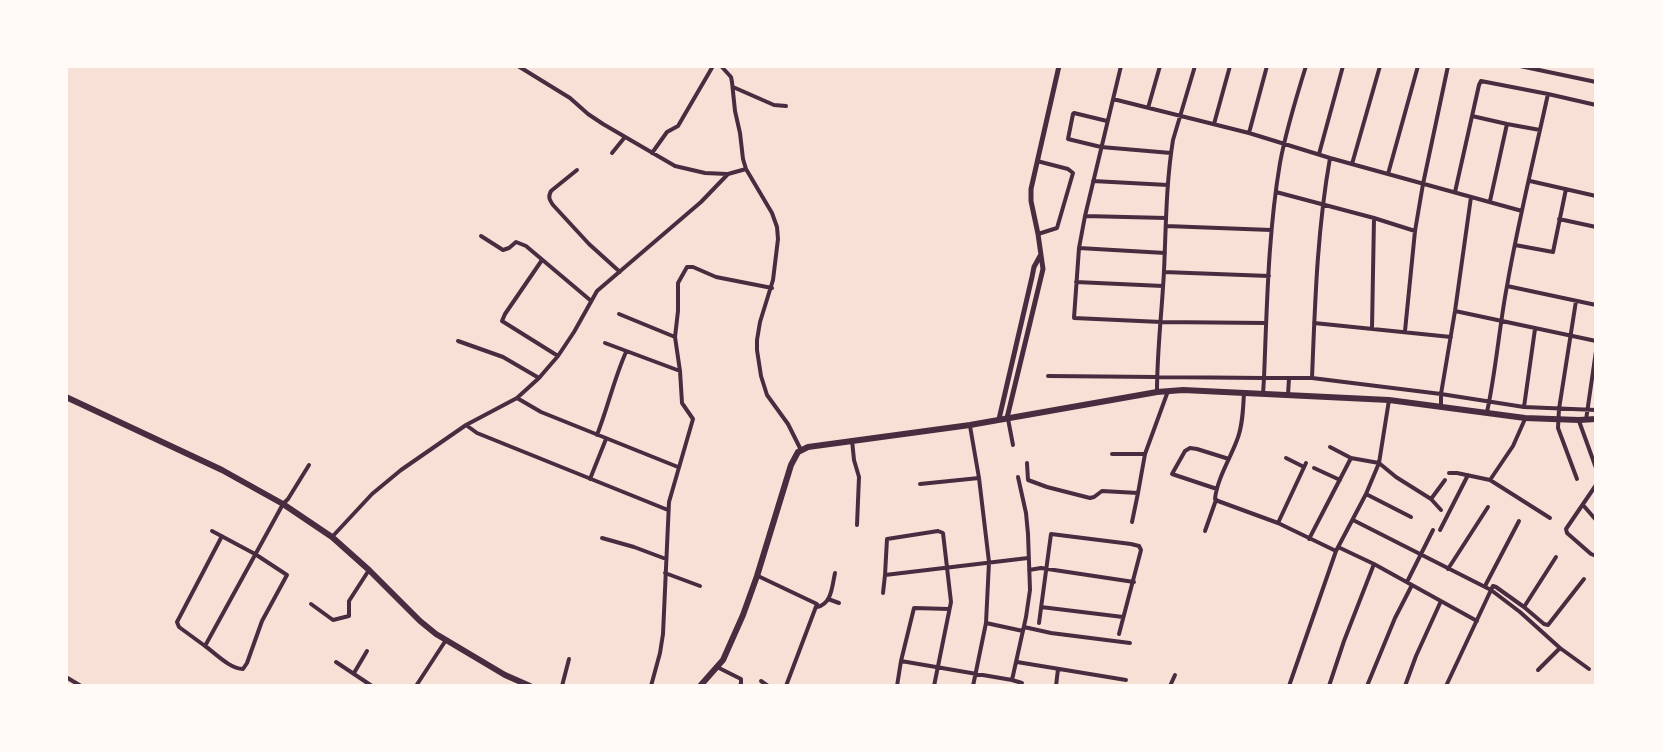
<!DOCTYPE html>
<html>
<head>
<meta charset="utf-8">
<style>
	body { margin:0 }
	#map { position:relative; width:1662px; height:752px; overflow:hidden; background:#f7e1d7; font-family:"Alegreya Sans",sans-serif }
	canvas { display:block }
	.frame { position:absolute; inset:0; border:68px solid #fffaf5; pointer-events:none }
</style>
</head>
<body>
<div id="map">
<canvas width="1662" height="752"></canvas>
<div class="frame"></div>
</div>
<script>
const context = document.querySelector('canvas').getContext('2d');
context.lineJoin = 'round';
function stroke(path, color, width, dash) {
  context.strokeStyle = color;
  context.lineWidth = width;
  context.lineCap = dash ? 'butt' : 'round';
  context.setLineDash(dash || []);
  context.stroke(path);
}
stroke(new Path2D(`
	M518,66L570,98L588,114L603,124L675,166L705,173L727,174
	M721,66L731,77L732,82L735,111L740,133L743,159L746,169L772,213L777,227L778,239L773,280L760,322L757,340V350L761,376L767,395L788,424L801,450
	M1121,66L1085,216L1079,248L1074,318L1161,322L1266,323
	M1306,66C1296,98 1286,130 1280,163C1268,234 1267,306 1264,378H1312L1441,394V406
	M1520,66L1596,82
	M733,87L774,105L786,106
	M1113,99L1249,133L1330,158L1522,211
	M1148,108L1160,66
	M1472,116L1507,124L1490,201
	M1107,121L1074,113L1073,114L1068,139L1101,147L1171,153
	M1214,124L1230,66
	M1507,124L1540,130
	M1249,133L1267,66
	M612,153L625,137
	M652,153L667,132L678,126L713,66
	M1319,154L1343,66
	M1037,161L1068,169L1073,173L1057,228L1038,234
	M1352,164L1380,66
	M577,170L551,191C548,197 549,199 553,205L589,244L620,272
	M1388,174L1418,66
	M1093,181L1168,185
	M1530,181L1596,196
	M1276,192L1374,218L1372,328
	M1455,192L1479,85L1481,81L1548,94L1596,105
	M1471,197L1455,311L1441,394L1524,407L1596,410
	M1085,216L1166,218
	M1374,218L1415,231
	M1559,219L1596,227
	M1166,226L1271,230
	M481,236L503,250L509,248L516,242L526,246L590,300
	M1515,245L1553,252L1566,189
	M1079,248L1165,253
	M542,260L505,314L502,321L558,356
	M1164,272L1269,276
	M1076,282L1163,286
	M1507,286L1596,305
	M1576,301L1559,409L1558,428L1577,479
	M1455,311L1596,341
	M619,314L675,337L680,371L682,403L693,419L669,502L663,634L660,653L651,686
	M1314,323L1451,337
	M1405,331L1415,231L1423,184L1448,66
	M675,337L678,311V283L687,267H693L716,277L772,288
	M458,341L503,357L539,378
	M605,343L680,371
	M1048,376L1264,378L1263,394
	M1312,378C1315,304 1317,231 1330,158
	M1157,391C1157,351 1162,311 1164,271C1166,227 1166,183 1173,140L1195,66
	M1244,393C1243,408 1243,425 1237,440C1230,459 1217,479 1215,499L1218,501L1278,523L1336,551
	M1288,395L1289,378
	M517,398L541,412L678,467
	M1524,407L1535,329
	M1487,412C1496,371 1499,328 1507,286C1518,222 1534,158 1548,94
	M1008,419L1013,445
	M1586,420L1596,351
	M1579,421L1596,468
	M466,425L477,433L668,510
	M970,426L979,478L989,562L986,623L973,686
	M597,435C608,407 614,379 626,352
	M852,440L854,460L859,477L857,525
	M1330,447L1351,458
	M1112,454H1145
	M1286,458L1304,467
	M1027,463L1028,480L1047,487L1090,498L1094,497L1102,491L1138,493L1132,522
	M1314,468L1340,480
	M1449,473H1457L1490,480L1550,518
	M590,479L606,439
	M1490,480L1513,446L1525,419
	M920,484L979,478
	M1596,485L1566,529L1567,533L1591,554L1596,556
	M1217,489L1172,474L1185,451L1190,448L1197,449L1229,459
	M1138,493L1145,454L1168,391
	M1366,494L1411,517
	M1431,499L1445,480
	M1583,505L1596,520
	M1353,520L1491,590L1520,612L1560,648L1589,669
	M1278,523L1306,463
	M1440,530L1468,475
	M212,531L255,554L287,575L262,621L247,663L243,669C230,669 215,653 205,646L283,504L288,499L309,465
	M1205,531L1216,500
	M332,537L372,494L401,470L466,425L517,398L539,378L558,356L574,332L597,291L701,202L728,174L746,169
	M602,538L634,547L666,559
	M1309,539L1351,458L1379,463L1396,477L1431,499L1441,510
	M1338,547L1374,564L1477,621
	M1448,569L1488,507
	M1029,570L1041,568L1134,582
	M665,573L700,586
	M885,575L887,539L938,531L943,533L951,602L934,686
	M758,576L817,604L786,686
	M1407,582L1433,530
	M1485,586L1519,521
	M1491,590L1493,586L1496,587L1524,607L1556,557
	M883,593L885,575L1028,558
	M828,599L839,603
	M311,604L333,620L349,616V601L369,570
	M817,607C832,604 832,586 835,573
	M1041,607L1123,617
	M1524,607L1544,624L1548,625L1584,579
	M986,623L1023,631
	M1039,623L1051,534L1131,544L1139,546L1141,550L1119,634
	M1024,627L1051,633L1130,643
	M205,646L179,627L177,622L222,536
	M901,661L914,608L949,609
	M336,662L372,686
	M1017,662L1126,680
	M717,667L741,679V684L739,686
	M1538,670L1560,648
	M354,673L367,651
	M66,677L81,686
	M1012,680L1022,683
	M761,681L768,686
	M416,686L446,640
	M562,686L569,659
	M897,686L901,661L1012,680L1026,617L1030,590L1028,534L1026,513L1018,477
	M1056,686L1058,669
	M1170,686L1175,675
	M1289,686L1336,551L1366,494L1379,463L1389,400
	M1329,686L1344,641L1374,564
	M1367,686L1395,618L1412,585
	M1405,686L1416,656L1441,601
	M1446,686L1491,590`), '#4a2c40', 4);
stroke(new Path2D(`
	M1007,418L1043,269L1038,234L1031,201V189L1059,66
	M999,419L1032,277L1034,267L1040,256`), '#4a2c40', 5);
stroke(new Path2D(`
	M66,397L222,470L283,504L332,537L369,570L420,621L436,634L505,675L530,686
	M700,686L723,660L743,615L757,576L791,465L798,452L808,447L970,425L1157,392L1183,390L1389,400L1525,418L1579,420L1596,419`), '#4a2c40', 6);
</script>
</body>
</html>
